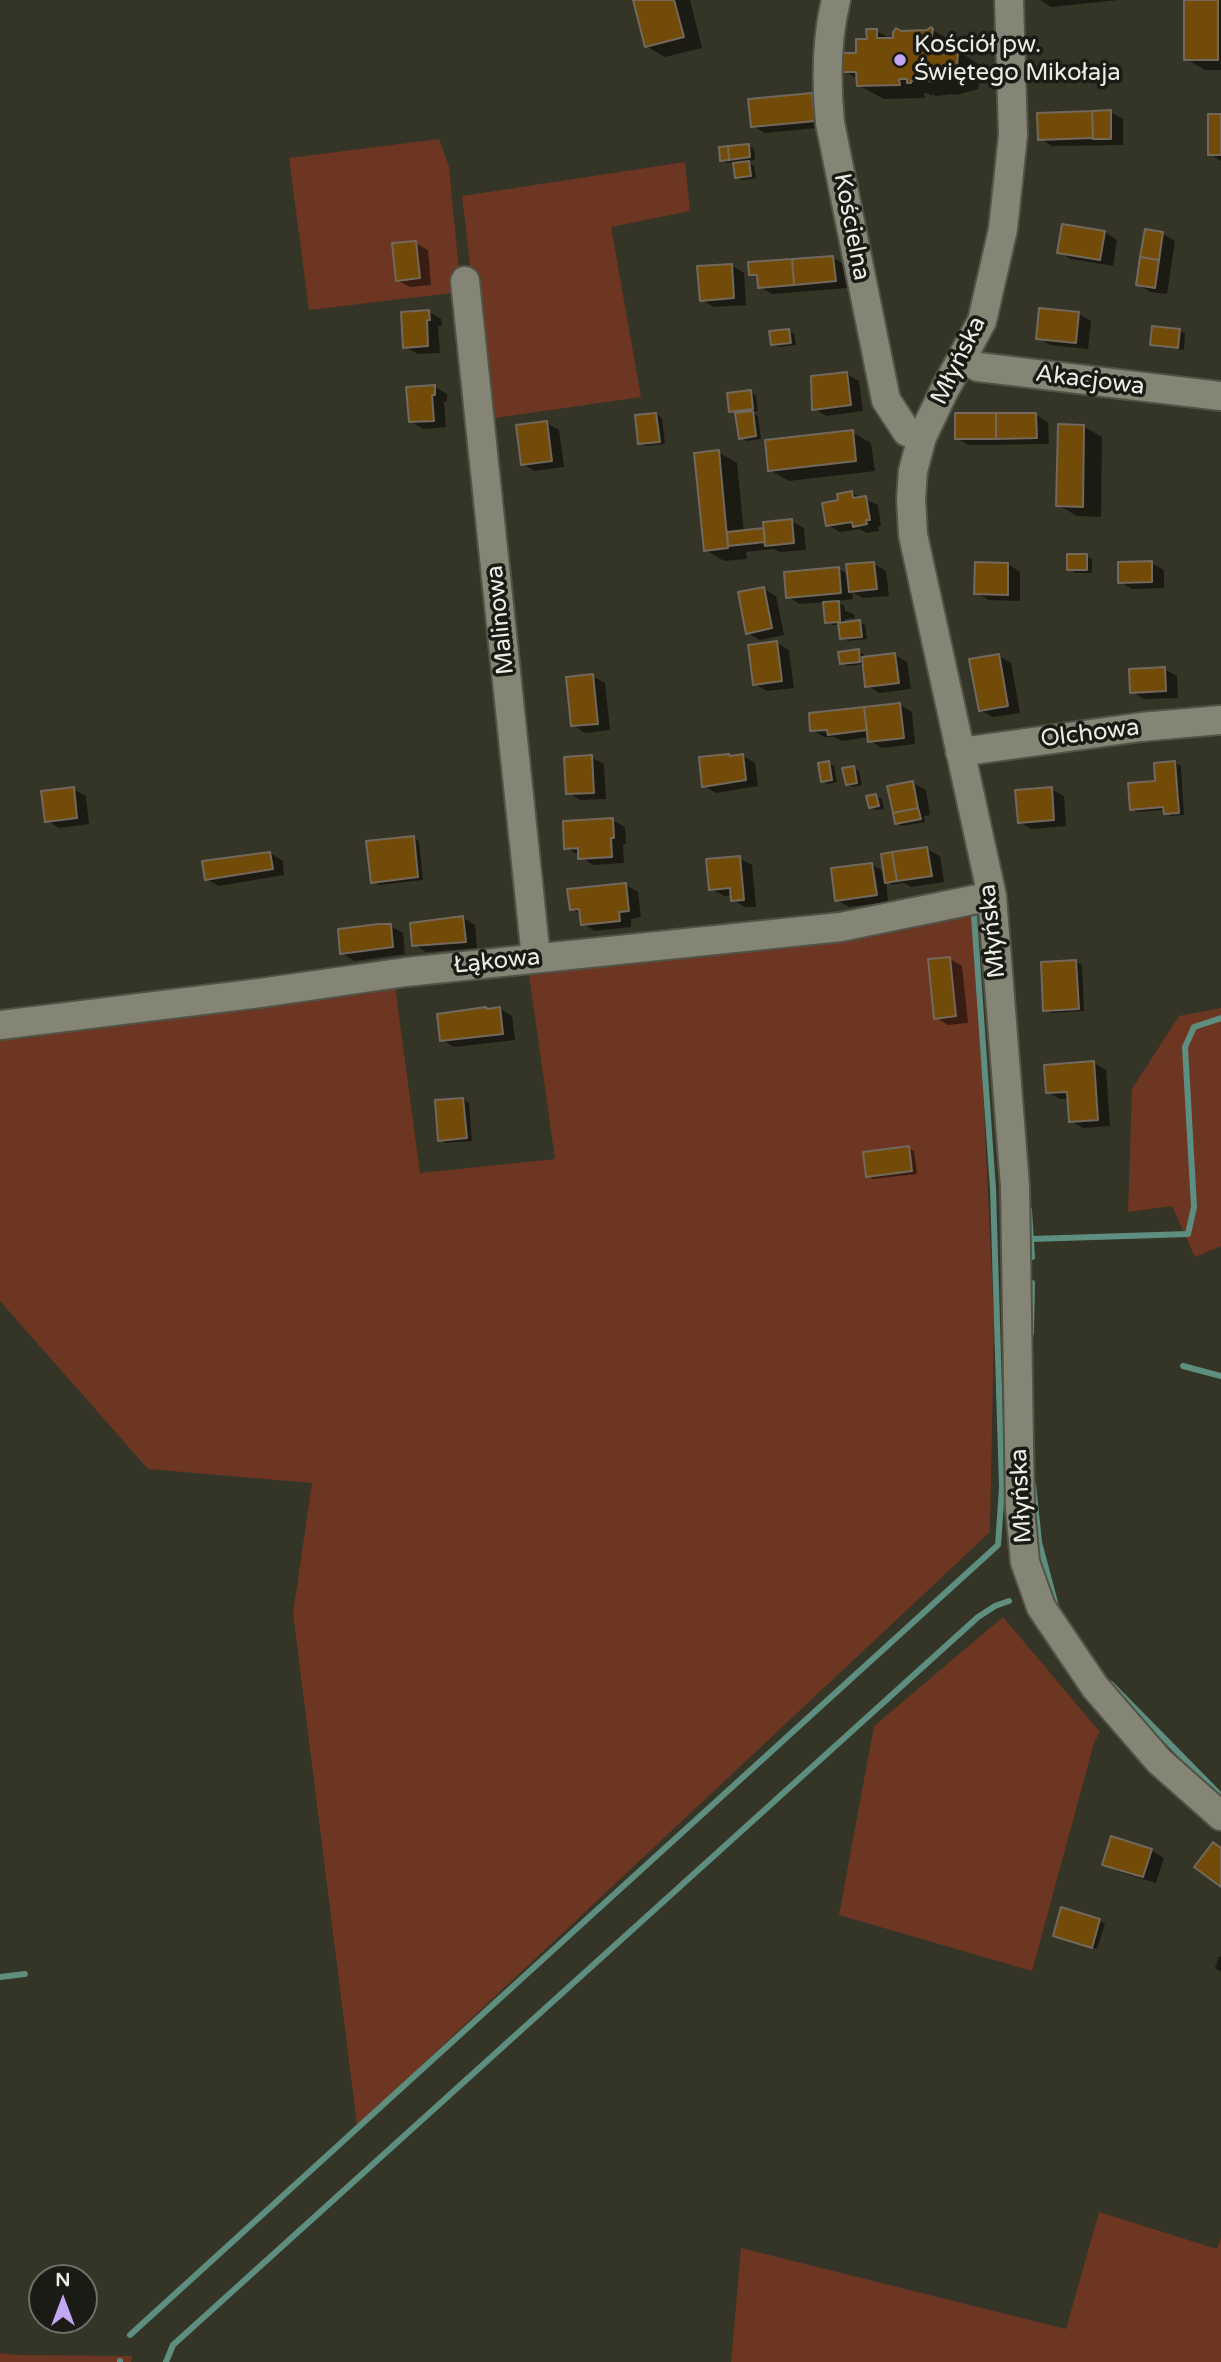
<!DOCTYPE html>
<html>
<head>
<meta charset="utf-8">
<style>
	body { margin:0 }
	#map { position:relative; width:1221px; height:2362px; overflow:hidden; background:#343427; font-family:"Varela Round",sans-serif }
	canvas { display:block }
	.north { position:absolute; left:28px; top:2264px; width:70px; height:70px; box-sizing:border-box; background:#1b1b15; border:2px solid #6e6f67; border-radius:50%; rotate:0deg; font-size:19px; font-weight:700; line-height:28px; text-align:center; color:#ebece3 }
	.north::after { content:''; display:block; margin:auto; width:24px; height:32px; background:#c3a7f2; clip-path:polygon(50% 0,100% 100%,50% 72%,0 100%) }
</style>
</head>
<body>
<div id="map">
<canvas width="1221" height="2362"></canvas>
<div class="north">N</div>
</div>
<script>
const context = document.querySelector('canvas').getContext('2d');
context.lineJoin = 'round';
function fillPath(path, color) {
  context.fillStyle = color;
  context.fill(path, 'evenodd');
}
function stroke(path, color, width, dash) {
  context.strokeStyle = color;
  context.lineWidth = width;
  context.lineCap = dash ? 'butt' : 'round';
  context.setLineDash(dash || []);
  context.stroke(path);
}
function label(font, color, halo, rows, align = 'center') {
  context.font = font + ' "Varela Round",sans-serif';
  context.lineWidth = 7;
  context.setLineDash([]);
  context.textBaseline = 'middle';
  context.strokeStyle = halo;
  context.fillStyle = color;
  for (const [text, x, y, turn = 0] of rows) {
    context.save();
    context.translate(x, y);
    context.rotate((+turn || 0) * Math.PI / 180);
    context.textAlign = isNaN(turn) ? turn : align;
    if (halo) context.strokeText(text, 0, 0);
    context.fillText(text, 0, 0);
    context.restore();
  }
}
fillPath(new Path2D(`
	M439,139L449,167L461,292L309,310L289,158Z
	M685,162L690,211L611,227L641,397L488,419L462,196Z
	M975,916L994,1322L990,1532L357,2126L293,1613L312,1483L148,1469L0,1301V1037L395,986L420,1173L555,1159L529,975L846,939Z
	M1221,1008V1246L1195,1257L1172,1206L1128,1212L1132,1089L1179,1016Z
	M1003,1617L1100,1732L1094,1743L1032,1971L839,1915L874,1726Z
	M1099,2212L1217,2249L1221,2237V2362H731L741,2248L1066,2329Z
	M0,2353L18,2355L132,2356L131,2362H0Z`), '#6c3622');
fillPath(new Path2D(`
	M635,0H690L702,48L665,57L646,46Z
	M1040,0H1119L1051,7Z
	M1186,0H1221V70H1205L1186,59Z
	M931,29L957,44V51L976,62L983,69L978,89L957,95L954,94L936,96L932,94V96L927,93H924L925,98L884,99L858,85V79L844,71L876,31L892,39L901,32H927Z
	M812,95L824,102L827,127L765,133L753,126Z
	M1110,112L1123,119V145L1052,146L1040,139Z
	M1221,116V161L1210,154Z
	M749,145L754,149L755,160L746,161L754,166L756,178L742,180L737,177L734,162L727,163L722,160Z
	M1146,231L1163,234L1175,241L1167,294L1150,292L1138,284Z
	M1105,232L1117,240L1113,266L1071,259L1059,252Z
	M415,243L428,250L431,285L410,287L397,280Z
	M833,258L845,265L847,288L772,294L760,287L759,279L751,274Z
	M731,265L744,273L746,305L714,307L702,300Z
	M429,312L441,319L442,326H438L440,353L418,354L405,347Z
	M1079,314L1091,321L1088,349L1050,345L1038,338Z
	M1180,330L1185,334L1184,350L1158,347L1152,344Z
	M789,331L794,334L796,345L778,347L772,344Z
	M847,374L859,381L863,411L826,416L814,408Z
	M434,386L447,394V401L444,402L446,427L423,429L410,421Z
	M750,392L756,395L758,411L751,412L758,416L761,439L746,441L740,437L737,415L731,411Z
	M656,414L662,418L665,444L646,446L640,443Z
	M1036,415L1048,422L1049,444L969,445L956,438Z
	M546,423L559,430L564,467L535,471L522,464Z
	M1083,426L1102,437L1101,517L1077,516L1058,505Z
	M852,432L871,443L875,471L789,481L770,470Z
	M718,452L737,463L744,532L766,530L791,521L804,528L806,550L780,552L773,549L746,552L747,559L724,561L705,550Z
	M852,493L878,505L881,526L878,527L879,531L867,533L860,529L840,532L828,525L840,502Z
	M1086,556L1092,559V573H1075L1069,569Z
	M1151,563L1164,570V588L1132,589L1120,582Z
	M874,564L886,571L889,596L863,598L852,592L853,599L836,601L844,606L845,611L854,614L855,618L845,619V624L859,622L865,625L867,639L848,641L842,638L840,625H832L827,622L825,602L800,604L788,597L839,569L849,575Z
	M1008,564L1020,572V601L989,600L976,593Z
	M764,589L776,596L784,635L760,640L748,633Z
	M777,643L789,650L794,688L767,691L755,684Z
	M858,651L864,655V659L895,655L907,662L911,689L879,693L867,685L864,664L847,666L841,663Z
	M999,656L1011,663L1020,713L993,717L980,710Z
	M1164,669L1177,676L1178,698L1144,699L1132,692Z
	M592,676L605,683L610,730L585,733L573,725Z
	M900,705L912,712L915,744L882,748L870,741L869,737L842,741L834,737H824L812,730Z
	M743,756L755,763L758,786L716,793L704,786Z
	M591,757L604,764L606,799L580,800L568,793Z
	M828,763L834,766L837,782L828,784L822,781Z
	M1175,763L1181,766L1184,815L1171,816L1165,813V810L1137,812L1131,809Z
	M854,768L859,771L862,785L853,787L847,784Z
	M913,783L926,790L930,815L924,816L925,822L902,826L896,823Z
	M73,789L86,796L89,824L59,828L46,820Z
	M1051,789L1064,796L1066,826L1032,829L1019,822Z
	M876,796L882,799L884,809L876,810L870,807Z
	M613,820L625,827L626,844H623L624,863L593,865L566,847Z
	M413,838L419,841L423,880L379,885L373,882Z
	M927,849L940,856L944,882L911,887L904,883L892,885L886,881L888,902L849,907L837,900L872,865L885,872Z
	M270,853L283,861L284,875L219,886L206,879Z
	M739,858L752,865L756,907H745L733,900L732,895L724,896L711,889Z
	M626,885L638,892L641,917L631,919V927L595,931L583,924L582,915L571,909Z
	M462,917L475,925L477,948L426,952L414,945Z
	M390,926L403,933L405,954L354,961L342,953Z
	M950,959L962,966L968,1023L948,1025L935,1017Z
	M1076,962L1082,965L1084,1011L1051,1013L1045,1010Z
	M500,1009L512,1016L515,1040L454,1047L441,1039Z
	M1094,1063L1106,1070L1110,1126L1083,1128L1071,1121L1069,1099H1060L1047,1092Z
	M463,1099L469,1103L472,1141L446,1143L440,1140Z
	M908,1148L914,1151L917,1174L873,1179L868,1176Z
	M1113,1838L1152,1851L1164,1858L1156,1883L1117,1871L1105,1864Z
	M1100,1921L1105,1924L1097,1949L1060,1938Z
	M1219,1956L1221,1957V1972L1215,1968Z`), '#0007');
stroke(new Path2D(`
	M1029,1210L1032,1257
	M1032,1239L1188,1234L1194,1207L1185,1047L1194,1027L1221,1018
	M1031,1333L1032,1283
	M1183,1366L1221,1376
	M1033,1484L1039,1542L1057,1610
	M1111,1684L1221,1796
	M0,1977L25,1974
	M130,2335L998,1545L1002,1488L993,1189L974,916
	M120,2362V2361
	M166,2362L173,2345L978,1617L995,1606L1009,1601`), '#5e8e7f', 6);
const building = new Path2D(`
	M633,0H674L684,37L645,47Z
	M1184,0H1218V60H1184Z
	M931,27L933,29L931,42H942L951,45L958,53L957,66L953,75L931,82L928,80L911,81V83H907V79H899L900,85L857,86L856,72H842V53H856V39H867L866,29H877V38H893V32L896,28L901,31L927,30Z
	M812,93L815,121L751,127L748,99Z
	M1111,110V139H1093L1092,111Z
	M1092,111L1093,138L1038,140L1037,113Z
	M1208,114H1221V155H1208Z
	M749,144L750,157L729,160L728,146Z
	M728,146L729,160L720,161L719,147Z
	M749,161L751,176L735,178L733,163Z
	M1062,224L1105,231L1100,260L1057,253Z
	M1145,229L1163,232L1159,260L1140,257Z
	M416,241L420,278L396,281L392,243Z
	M833,256L836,281L794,285L792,259Z
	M1140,257L1159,260L1155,288L1136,285Z
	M792,259L794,285L758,288L757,275H749L748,262Z
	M732,264L734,298L700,301L697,266Z
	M1039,308L1079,312L1076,343L1036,339Z
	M429,310L430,320H427L428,346L403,348L401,312Z
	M1152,326L1180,329L1178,348L1150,345Z
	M789,329L791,343L771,345L769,331Z
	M847,372L851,405L812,410L811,376Z
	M435,385V395H432L434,421L409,422L406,387Z
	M751,390L753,409L729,412L727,393Z
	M753,411L756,436L739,439L735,413Z
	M656,413L660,442L638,444L635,415Z
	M955,413H996V439H955Z
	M996,413H1036L1037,438L996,439Z
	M547,421L552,461L521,465L516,425Z
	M1058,424L1084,425L1083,507L1056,506Z
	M853,430L856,461L768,471L765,440Z
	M719,450L728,548L704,551L694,453Z
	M852,491L853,498L866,496L870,520H866L867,524L853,527L852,522L826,526L822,503L838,500L837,494Z
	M792,519L794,543L765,546L763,522Z
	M764,528L765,542L728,546L727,532Z
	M1067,554H1087V570H1067Z
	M1152,561V582L1118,583V562Z
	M874,562L877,589L849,592L846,564Z
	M975,562L1008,563V595L974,594Z
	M839,567L841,593L786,598L784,572Z
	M764,587L772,628L746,634L738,592Z
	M839,601L840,622L825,623L823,602Z
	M860,620L862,637L840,639L838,623Z
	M777,641L782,681L753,685L748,645Z
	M859,649L860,662L840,664L838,652Z
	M895,653L899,683L865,687L862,657Z
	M999,654L1008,706L979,711L969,659Z
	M1165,667L1166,691L1130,693L1129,669Z
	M593,674L598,724L571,726L566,677Z
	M900,703L904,738L868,742L864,707Z
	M864,707L867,730L828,735L827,730L810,731L809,713Z
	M729,754L730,756L743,754L746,780L702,787L699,757Z
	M592,755L594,793L566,794L564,757Z
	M829,761L832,780L821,782L818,763Z
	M1175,761L1179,813L1164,814L1163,807L1130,810L1128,783L1155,781L1154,763Z
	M854,766L857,783L846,785L842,768Z
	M913,781L918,808L893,813L887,786Z
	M74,787L77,818L45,822L41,791Z
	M1052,787L1054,820L1018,823L1015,790Z
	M876,794L879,806L869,808L866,796Z
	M918,808L921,819L895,824L893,813Z
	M613,818L614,838H611L612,857L578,859V848L564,849L563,821Z
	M414,836L418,877L371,883L366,841Z
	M927,847L932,876L897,881L892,852Z
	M270,852L273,869L205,880L202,861Z
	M892,852L897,881L885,883L881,854Z
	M740,856L744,900L731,901L730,888L709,890L706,859Z
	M872,863L877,895L835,901L831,868Z
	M626,883L629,911L619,912L620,921L581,925L579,909L570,910L567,889Z
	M463,916L466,942L412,946L410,923Z
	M379,924H391L393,947L340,954L338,929Z
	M950,957L956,1016L934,1019L928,959Z
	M1076,960L1079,1009L1043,1011L1041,962Z
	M486,1007L487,1009L500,1007L503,1034L440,1041L437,1014Z
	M1094,1061L1098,1120L1069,1122L1067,1092L1046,1093L1044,1065Z
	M463,1098L467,1138L438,1141L435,1100Z
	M909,1146L912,1171L866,1177L863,1152Z
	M1111,1836L1152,1849L1143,1877L1102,1865Z
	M1213,1842L1221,1848V1887L1194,1867Z
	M1061,1907L1100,1919L1092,1948L1053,1936Z`);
fillPath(building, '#724b08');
stroke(building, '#72685c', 2);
const minor = new Path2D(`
	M836,0C826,40 826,82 830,123L886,400L907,432L922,437
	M1009,0L1013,135L1003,229L982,321L944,391L922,437L913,471L911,499L913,535L992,896L1015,1186L1020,1509L1025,1562L1041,1607L1095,1687L1159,1761L1221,1816
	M465,281L536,958
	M961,359L978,367L1221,396
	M960,752L1141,727L1221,720
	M0,1025L260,993L406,972L841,927L992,896`);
stroke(minor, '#525246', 32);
stroke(minor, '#858576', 28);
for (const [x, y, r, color] of [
	[900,60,7,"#c3a7f2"]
]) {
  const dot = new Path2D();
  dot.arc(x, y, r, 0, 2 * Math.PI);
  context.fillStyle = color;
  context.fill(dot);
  stroke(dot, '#1b1b15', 2.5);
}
label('24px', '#ebece3', '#1b1b15', [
	["Kościół pw.",914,46],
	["Świętego Mikołaja",914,74]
], 'left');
label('24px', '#ebece3', '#1b1b15', [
	["Kościelna",851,227,79],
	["Młyńska",959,361,-64],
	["Akacjowa",1090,381,7],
	["Malinowa",501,620,-96],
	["Olchowa",1090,734,-7],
	["Młyńska",993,931,-96],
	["Łąkowa",497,962,-6],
	["Młyńska",1022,1496,-93]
]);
</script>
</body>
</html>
